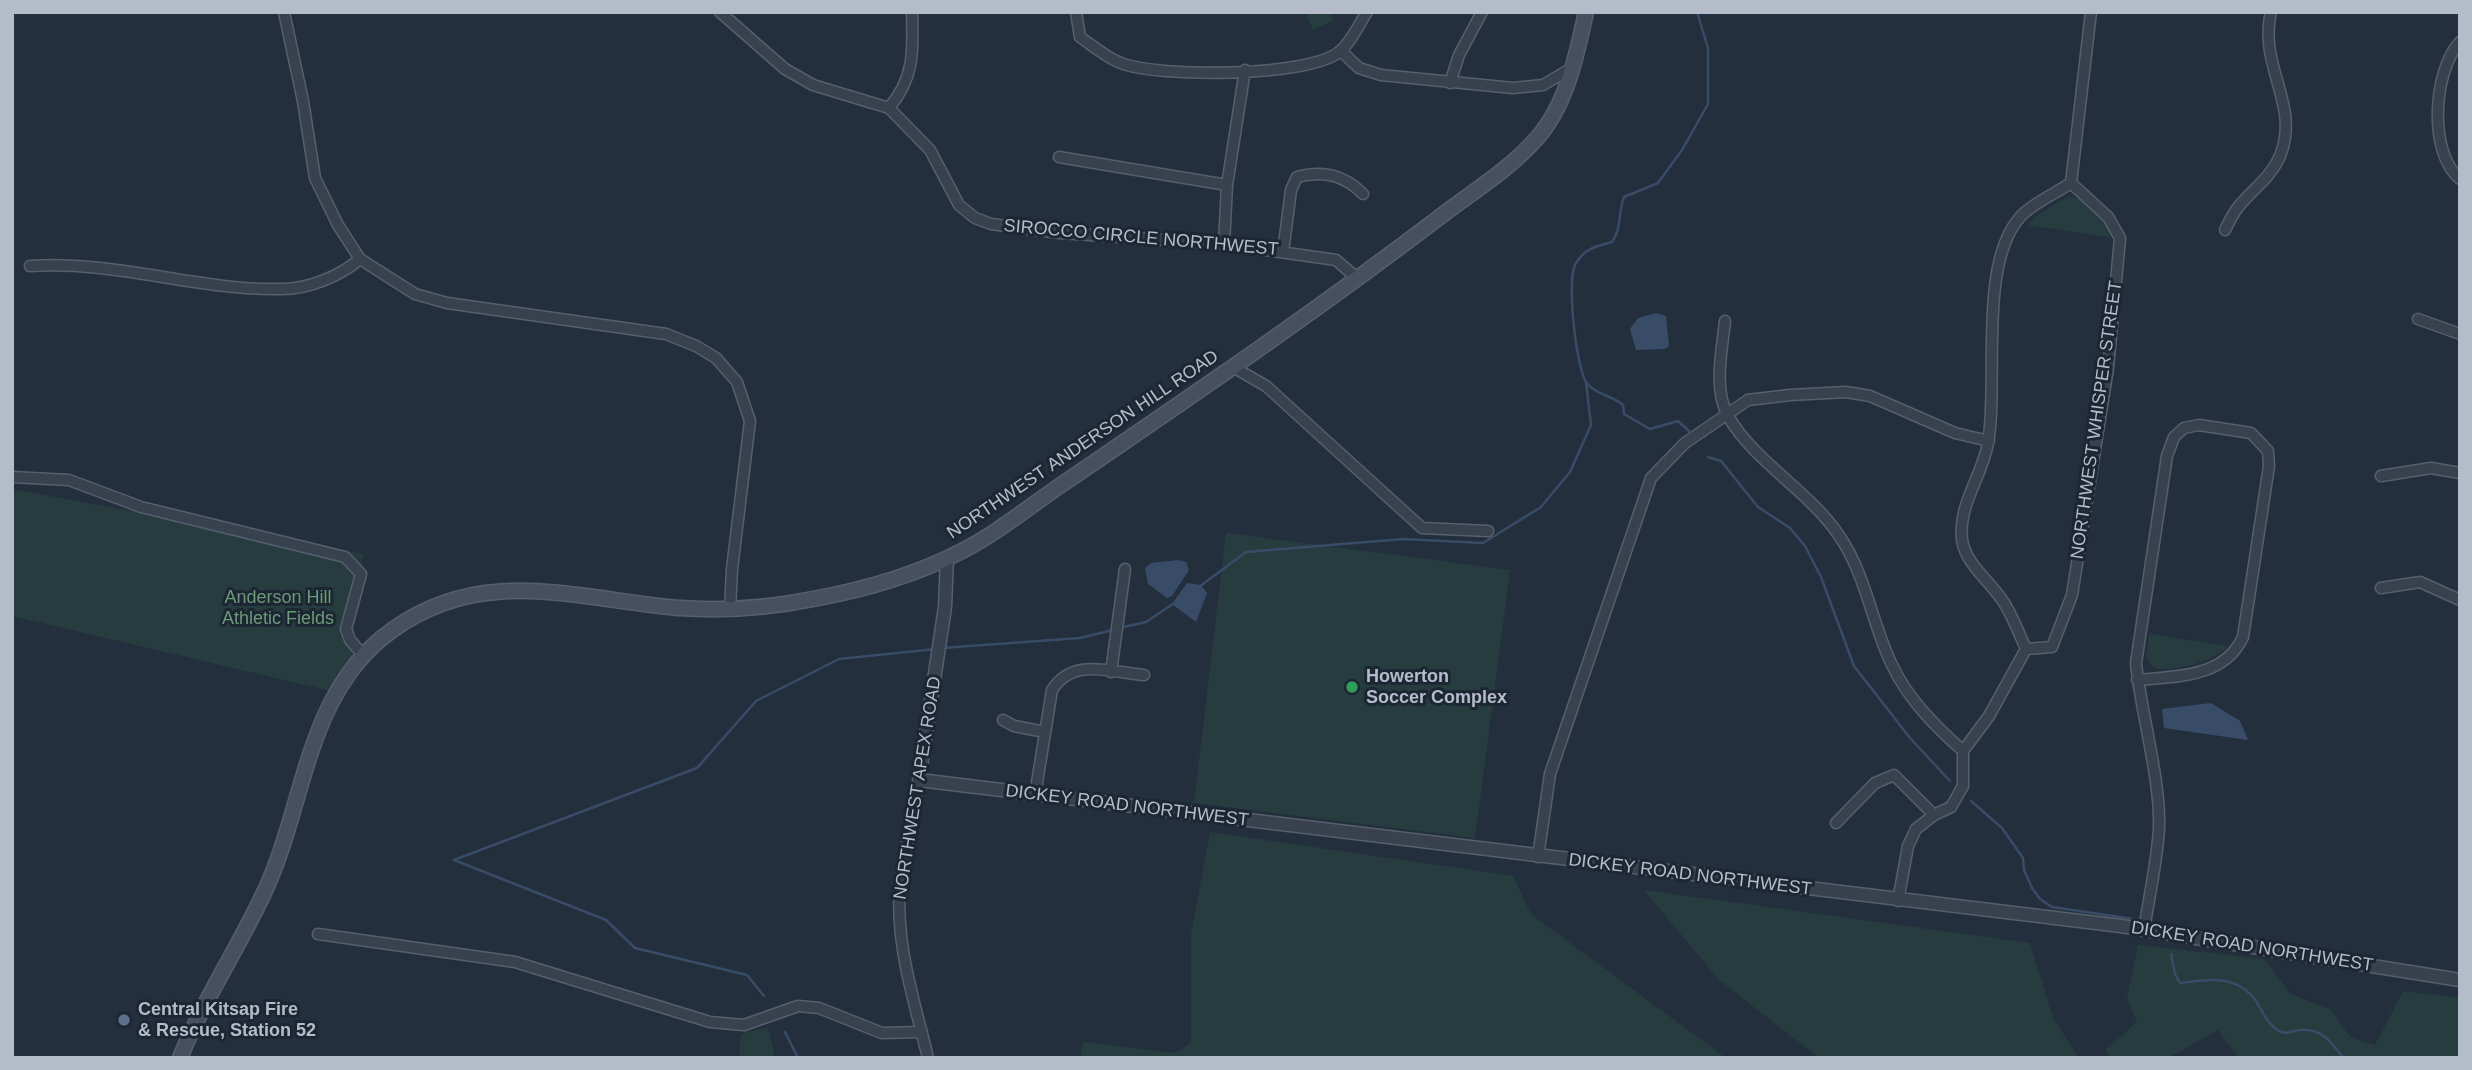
<!DOCTYPE html>
<html>
<head>
<meta charset="utf-8">
<style>
	body { margin:0 }
	#map { position:relative; width:2472px; height:1070px; overflow:hidden; background:#242f3e; font-family:Arial,sans-serif }
	canvas { display:block }
	.frame { position:absolute; inset:0; border:14px solid #b4bcc9; pointer-events:none }
</style>
</head>
<body>
<div id="map">
<canvas width="2472" height="1070"></canvas>
<div class="frame"></div>
</div>
<script>
const context = document.querySelector('canvas').getContext('2d');
context.lineJoin = 'round';
function fillPath(path, color) {
  context.fillStyle = color;
  context.fill(path, 'evenodd');
}
function stroke(path, color, width, dash) {
  context.strokeStyle = color;
  context.lineWidth = width;
  context.lineCap = dash ? 'butt' : 'round';
  context.setLineDash(dash || []);
  context.stroke(path);
}
function label(font, color, halo, rows, align = 'center') {
  context.font = font + ' Arial,sans-serif';
  context.lineWidth = 6;
  context.setLineDash([]);
  context.textBaseline = 'middle';
  context.strokeStyle = halo;
  context.fillStyle = color;
  for (const [text, x, y, turn = 0] of rows) {
    context.save();
    context.translate(x, y);
    context.rotate((+turn || 0) * Math.PI / 180);
    context.textAlign = isNaN(turn) ? turn : align;
    if (halo) context.strokeText(text, 0, 0);
    context.fillText(text, 0, 0);
    context.restore();
  }
}
fillPath(new Path2D(`
	M1305,12H1329L1333,21L1313,30Z
	M2069,196C2092,201 2103,219 2114,238L2028,225L2035,216Z
	M12,489L364,554L347,622L363,655L335,692L12,616Z
	M1226,533L1510,570L1475,838L1194,803Z
	M2149,634L2228,646C2209,664 2182,669 2156,669L2146,659Z
	M1210,832L1513,876L1531,914L1726,1058H1080L1083,1042L1175,1053L1191,1043V935Z
	M1644,890L2030,943L2053,1018L2079,1058H1819L1719,980Z
	M2138,945L2264,959L2291,994L2330,1009L2351,1038L2375,1045L2403,991L2460,998V1058H2239L2218,1030L2168,1058H2111L2105,1050L2137,1022L2127,998Z
	M768,1027L775,1058H739L741,1034Z`), '#263c3f');
fillPath(new Path2D(`
	M1656,313L1666,316L1669,346L1665,349L1636,350L1630,329L1638,318Z
	M1178,560L1186,562L1189,570L1172,596L1167,598L1148,584L1145,568L1151,563Z
	M1187,583L1201,585L1207,593L1196,622L1172,604Z
	M2211,703L2240,721L2248,740L2164,728L2162,709Z`), '#394c67');
stroke(new Path2D(`
	M1689,431L1678,421L1650,429L1624,414L1623,405C1613,396 1594,394 1586,382C1576,366 1566,278 1576,263C1585,248 1597,246 1612,242C1622,228 1618,213 1624,197L1658,183L1682,150L1708,104V48L1697,12
	M1708,457L1721,461L1758,507L1790,528L1805,546L1821,577L1854,666L1910,738L1950,781
	M1199,587L1246,552L1403,539L1483,543L1541,507L1570,472L1591,425L1586,382
	M1119,628L1146,622L1173,604
	M942,648L1080,638L1113,630
	M1971,801L2002,828L2023,858L2024,870L2032,888L2040,899L2052,907L2140,920
	M454,860L697,768L756,701L839,659L936,649
	M454,860L606,920L635,948L747,975L764,996
	M2171,954L2175,974L2180,983C2205,980 2233,974 2252,996C2262,1007 2264,1022 2279,1031C2287,1035 2291,1031 2300,1030C2321,1028 2332,1042 2343,1058
	M785,1032L798,1058`), '#394c67', 2.5);
const minor = new Path2D(`
	M284,12L303,101L315,178L338,225L360,259L415,294L447,303L666,334L696,346L716,358L737,382L750,421L732,569L730,609
	M720,12L785,69L813,85L889,108L930,150L959,205L975,218L991,224L1060,233L1224,244L1336,260L1358,279
	M1076,12L1080,37C1093,46 1107,58 1121,63C1159,78 1308,77 1339,52C1350,44 1359,24 1367,12
	M2460,42C2433,71 2428,153 2460,179
	M1341,51L1359,68L1381,75L1513,88L1543,85L1572,68
	M1450,83L1459,55L1482,12
	M889,108C915,77 913,51 912,12
	M1059,157L1227,185
	M2225,230C2229,222 2233,213 2239,206C2253,189 2271,177 2280,156C2301,105 2258,67 2271,12
	M1224,244L1227,185L1245,70
	M1283,252L1291,190L1297,177C1324,170 1344,175 1363,194
	M30,266C116,260 198,291 282,289C309,289 340,276 360,259
	M2418,319L2460,334
	M1725,321C1722,350 1713,389 1728,416C1755,463 1810,491 1840,537C1866,575 1872,624 1892,665C1908,699 1935,726 1963,751
	M1233,367L1266,386L1422,528L1488,531
	M2381,476L2431,468L2460,473
	M12,477L69,480L141,507L345,557L361,574L346,629L350,640L363,655
	M2381,588L2420,582L2460,600
	M2026,649L2052,647L2072,595L2108,368L2120,238L2108,217L2071,183
	M1111,672L1125,569
	M2137,680C2177,676 2224,678 2243,637L2269,466L2268,451L2251,433L2199,425L2184,428L2174,437L2167,456L2136,663C2141,714 2161,780 2159,829C2157,862 2149,897 2144,930
	M1003,720L1014,726L1045,732
	M919,780C913,816 904,851 900,887C895,944 915,1003 928,1058
	M1035,795L1052,690C1073,657 1110,672 1144,675
	M1836,823L1875,783L1894,775L1934,815
	M1538,857L1550,774L1651,478L1685,443L1748,400L1790,395L1846,392L1870,396L1955,433L1989,441
	M1898,901L1908,846L1916,829L1934,815L1951,807L1963,786V751L1989,716L2026,649C2020,635 2014,620 2006,606C1994,584 1966,566 1962,540C1958,504 1982,477 1988,443C1999,383 1977,261 2022,215C2035,202 2056,193 2071,183L2091,12
	M318,934L515,962L710,1022L744,1025L798,1006L819,1008L882,1033L922,1032`);
const tertiary = new Path2D(`
	M947,558L945,607L919,780L2121,926L2460,980`);
const secondary = new Path2D(`
	M180,1058C203,1001 237,950 263,895C306,806 304,694 391,631C482,564 577,599 679,608C724,611 769,608 813,599C863,590 915,575 960,552C996,534 1030,506 1064,483C1133,436 1202,389 1270,341C1331,298 1390,255 1449,210C1480,187 1513,166 1538,137C1567,103 1577,54 1586,12`);
stroke(minor, '#565f6c', 13);
stroke(tertiary, '#565f6c', 15);
stroke(secondary, '#565f6c', 17);
stroke(minor, '#38414e', 10);
stroke(tertiary, '#38414e', 12);
stroke(secondary, '#465061', 14);
for (const [x, y, r, color] of [
	[1352,687,7,"#2e9e5b"],
	[124,1020,7,"#5c6f8a"]
]) {
  const dot = new Path2D();
  dot.arc(x, y, r, 0, 2 * Math.PI);
  context.fillStyle = color;
  context.fill(dot);
  stroke(dot, '#1d2633', 2.5);
}
label('18px', '#b4bcc9', '#1d2633', [
	["SIROCCO CIRCLE NORTHWEST",1141,238,5],
	["NORTHWEST WHISPER STREET",2097,420,-82],
	["NORTHWEST ANDERSON HILL ROAD",1083,445,-34],
	["NORTHWEST APEX ROAD",918,788,-81],
	["DICKEY ROAD NORTHWEST",1127,806,7],
	["DICKEY ROAD NORTHWEST",1690,875,7],
	["DICKEY ROAD NORTHWEST",2252,947,9]
]);
label('18px', '#6b9a76', '#1d2633', [
	["Anderson Hill",278,598],
	["Athletic Fields",278,619]
]);
label('bold 18px', '#b4bcc9', '#1d2633', [
	["Howerton",1366,677],
	["Soccer Complex",1366,698],
	["Central Kitsap Fire",138,1010],
	["& Rescue, Station 52",138,1031]
], 'left');
</script>
</body>
</html>
